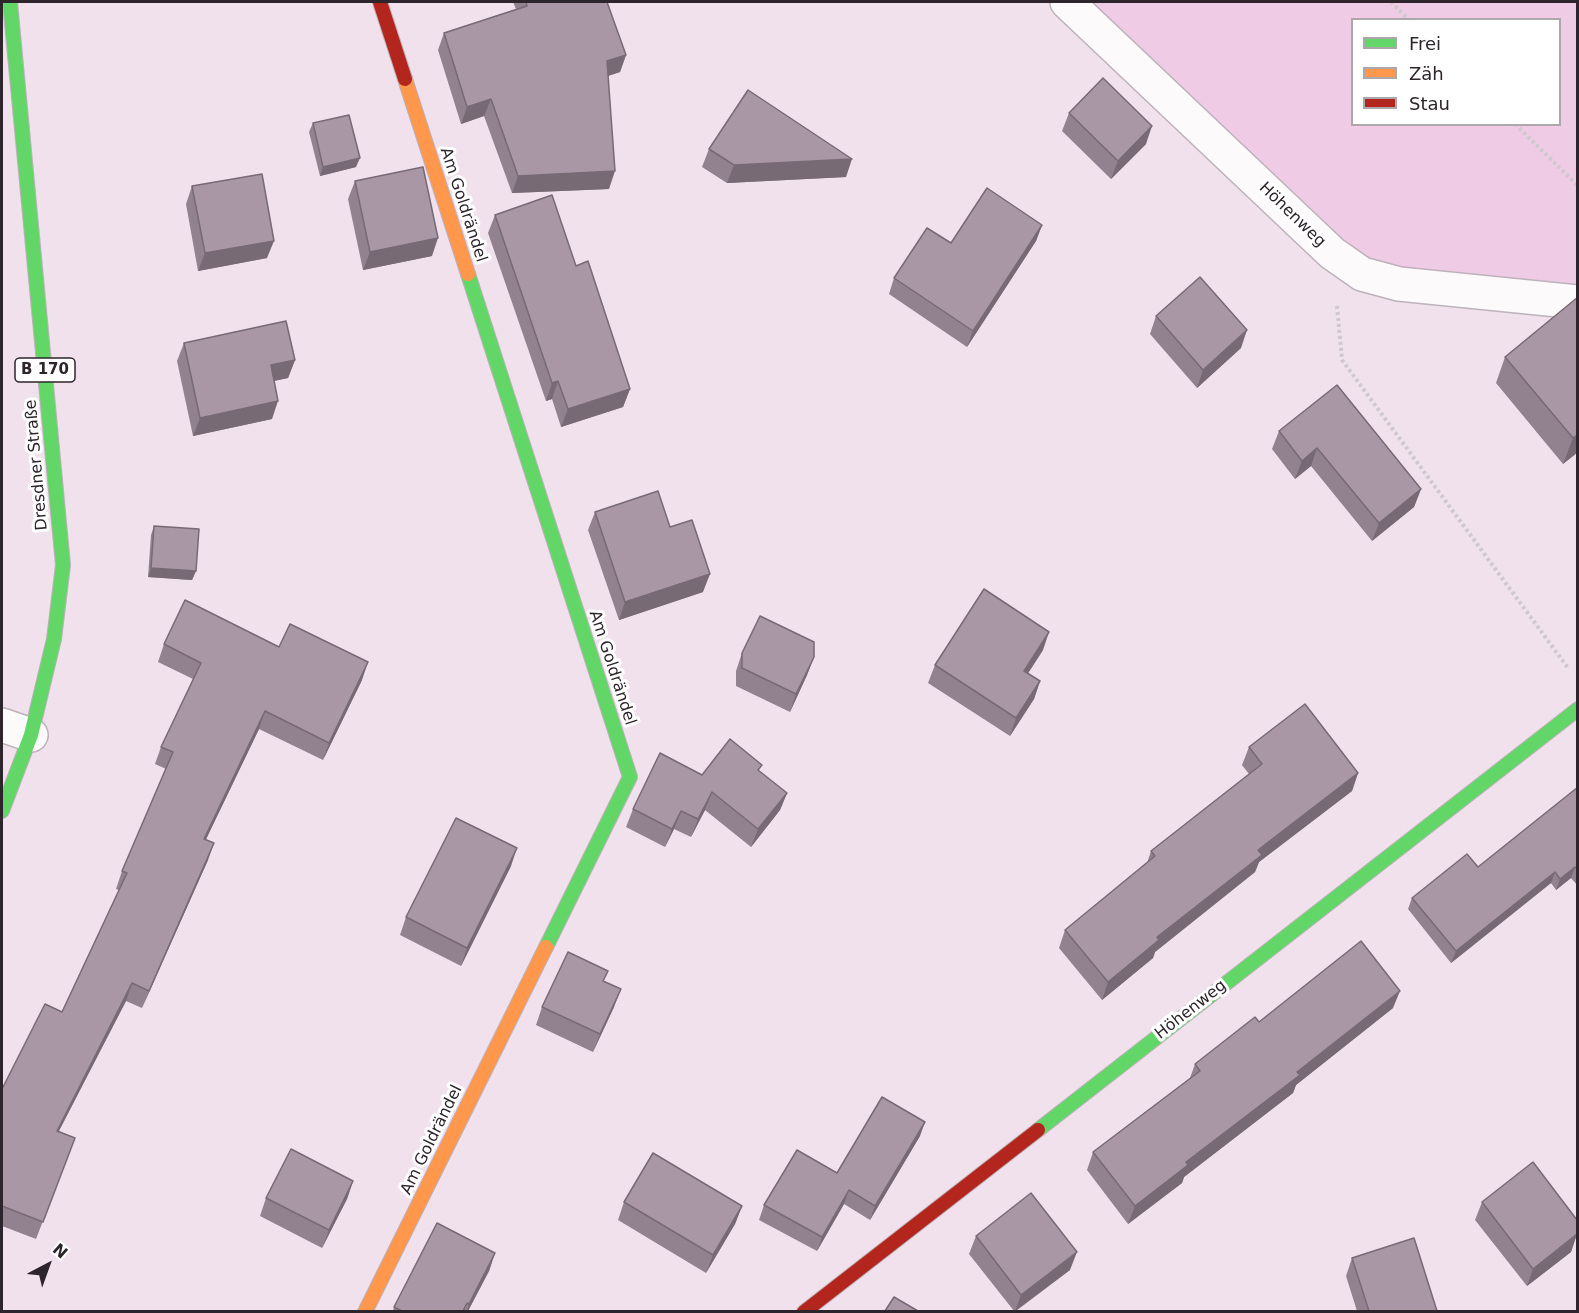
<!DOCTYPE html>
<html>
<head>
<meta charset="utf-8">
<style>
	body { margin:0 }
	#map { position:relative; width:1579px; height:1313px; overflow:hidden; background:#f0e1ec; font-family:"DejaVu Sans",sans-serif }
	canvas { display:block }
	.frame { position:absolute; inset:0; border:3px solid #2e242b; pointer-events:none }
	.legend { position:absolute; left:1351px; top:18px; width:210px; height:108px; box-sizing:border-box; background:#fff; border:2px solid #aba7aa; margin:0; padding:8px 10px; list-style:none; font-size:18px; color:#2e242b }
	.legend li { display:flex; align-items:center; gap:12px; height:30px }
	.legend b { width:30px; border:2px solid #aba7aa }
	.north { position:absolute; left:18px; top:1235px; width:60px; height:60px; -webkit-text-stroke:4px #fff; paint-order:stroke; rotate:41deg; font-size:16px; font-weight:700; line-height:24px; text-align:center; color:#2e242b }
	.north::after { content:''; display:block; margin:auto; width:21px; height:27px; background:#2e242b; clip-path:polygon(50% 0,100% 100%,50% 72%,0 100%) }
</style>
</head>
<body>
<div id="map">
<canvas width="1579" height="1313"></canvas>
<div class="frame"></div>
<ul class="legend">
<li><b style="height:8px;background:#63d668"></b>Frei</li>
<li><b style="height:8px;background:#ff974d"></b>Zäh</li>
<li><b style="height:8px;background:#b3261e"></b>Stau</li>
</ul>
<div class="north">N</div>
</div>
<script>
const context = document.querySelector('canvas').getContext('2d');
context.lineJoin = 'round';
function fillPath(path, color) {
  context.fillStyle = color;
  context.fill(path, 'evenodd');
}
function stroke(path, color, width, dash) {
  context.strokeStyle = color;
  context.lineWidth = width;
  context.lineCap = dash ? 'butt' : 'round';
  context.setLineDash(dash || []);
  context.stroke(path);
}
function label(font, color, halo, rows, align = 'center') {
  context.font = font + ' "DejaVu Sans",sans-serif';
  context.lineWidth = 6;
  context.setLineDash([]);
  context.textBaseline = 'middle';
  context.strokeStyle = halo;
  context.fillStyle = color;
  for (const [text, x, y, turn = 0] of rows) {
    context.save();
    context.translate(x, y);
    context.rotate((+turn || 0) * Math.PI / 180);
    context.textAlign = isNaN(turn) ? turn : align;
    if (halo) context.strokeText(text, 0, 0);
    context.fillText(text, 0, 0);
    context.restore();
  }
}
fillPath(new Path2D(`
	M1088,2H1577V292L1390,271L1343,248ZM1352,20H1560V124H1352Z`), '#efcbe5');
const street = new Path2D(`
	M1067,2L1332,253L1362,274L1399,284L1578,302
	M2,725L31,735`);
const fast = new Path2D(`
	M468,274L630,777L546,947
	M2,811L31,735L54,639L63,565L10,2
	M1038,1130L1578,709`);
const slow = new Path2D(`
	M405,79L468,274
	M365,1312L546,947`);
const jam = new Path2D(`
	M380,2L405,79
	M804,1312L1038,1130`);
stroke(street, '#bdb2ba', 36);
stroke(fast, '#bdb2ba', 16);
stroke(slow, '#bdb2ba', 16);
stroke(jam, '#bdb2ba', 16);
stroke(new Path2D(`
	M1391,2L1409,20
	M1515,124L1578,186
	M1337,306L1342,360L1568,668`), '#cdc9cc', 4, [3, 3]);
stroke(street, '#fdfafc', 33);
stroke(fast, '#63d668', 14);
stroke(slow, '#ff974d', 14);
stroke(jam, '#b3261e', 14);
fillPath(new Path2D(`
	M513,2H607L626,55L620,72L608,76L609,189L512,193L484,116L461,124L438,50L444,33L516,9Z
	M1069,113L1146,144L1111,179L1062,131Z
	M313,123L356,167L320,176L309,132Z
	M709,149L846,177L727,183L702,167Z
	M355,181L432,256L363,270L348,199Z
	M192,186L267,258L198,271L186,204Z
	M495,215L576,266L630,389L623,407L561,427L552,399L546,401L488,233Z
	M1042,225L1036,241L967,347L889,294L894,278L951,243Z
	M1578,297V452L1563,464L1496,383L1505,357Z
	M1156,316L1241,348L1197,388L1150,334Z
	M184,343L295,360L288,378L274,381L272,419L193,436L177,361Z
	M1279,431L1421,489L1414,507L1372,541L1311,466L1295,479L1272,449Z
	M595,512L670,527L703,592L619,620L588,530Z
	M154,526L196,571L192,580L148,577L151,535Z
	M164,644L279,647L362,680L323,760L259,729L206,839L208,860L142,1008L126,1001L59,1131L75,1138L36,1239L2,1226V1089L62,1012L119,890L116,889L122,871L166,769L155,764L161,747L193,679L158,662Z
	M1043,650L1028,673L1040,681L1034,699L1010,736L928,683L935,665Z
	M742,653L814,657L807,675L790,712L736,686V671Z
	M1249,747L1358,773L1352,791L1259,862L1255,872L1155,952L1153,958L1102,1000L1059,948L1065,930L1147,863L1151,851L1249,774L1242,765Z
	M702,775L787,793L780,810L751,847L705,810L691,837L674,829L665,847L626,827L633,809Z
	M1578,787V886L1571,878L1556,890L1551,883L1451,963L1408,909L1412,898L1478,867Z
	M511,866L461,966L400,935L406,917Z
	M604,982L614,1007L593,1052L536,1025L542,1007Z
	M1393,1008L1296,1085L1293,1093L1184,1177L1182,1183L1128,1224L1087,1170L1093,1152L1190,1078L1195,1064L1259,1022Z
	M920,1136L870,1220L844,1204L817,1251L759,1220L764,1205Z
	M353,1181L347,1199L322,1248L260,1216L266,1198Z
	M624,1202L742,1206L735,1224L706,1273L618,1220Z
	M1482,1202L1577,1234L1571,1252L1527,1286L1475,1220Z
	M976,1236L1070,1270L1016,1311H1014L969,1254Z
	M495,1253L489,1271L468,1311H393L394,1307Z
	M1352,1258L1437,1311H1357L1346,1276Z`), '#92828f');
fillPath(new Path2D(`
	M626,55L620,72L601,78L607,61Z
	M491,99L484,116L461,124L467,107Z
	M1152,126L1146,144L1111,179L1118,161Z
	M360,158L356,167L320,176L323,167Z
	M852,159L846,177L727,183L734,165Z
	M615,171L609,189L512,193L518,176Z
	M1042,225L1036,241L967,347L973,331Z
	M438,238L432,256L363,270L370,252Z
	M274,241L267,258L198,271L205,253Z
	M1247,330L1241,348L1197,388L1203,370Z
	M295,360L288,378L264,383L271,365Z
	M558,381L552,399L546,401L552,383Z
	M630,389L623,407L561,427L568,409Z
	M278,401L272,419L193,436L200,418Z
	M1578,435V452L1563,464L1573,438Z
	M1317,448L1311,466L1295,479L1302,461Z
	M1421,489L1414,507L1372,541L1379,523Z
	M151,568L196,571L192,580L148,577Z
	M710,574L703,592L619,620L625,602Z
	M1049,632L1043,650L1018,689L1024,671Z
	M814,657L807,675L790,712L796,694Z
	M368,662L362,680L323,760L329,743Z
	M1040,681L1034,699L1010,736L1016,718Z
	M265,711L259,729L198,856L204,839Z
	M1358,773L1352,791L1259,862L1255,872L1155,952L1153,958L1102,1000L1108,982L1157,937L1258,850Z
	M712,792L705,810L691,837L698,819Z
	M787,793L780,810L751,847L758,829Z
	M681,811L674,829L665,847L672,829Z
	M214,843L208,860L142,1008L149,991Z
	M517,848L511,866L461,966L467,948Z
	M1575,867L1571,878L1556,890L1560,879Z
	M1555,872L1551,883L1451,963L1456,951Z
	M132,983L126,1001L50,1148L57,1131Z
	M621,989L614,1007L593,1052L600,1034Z
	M1400,991L1393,1008L1296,1085L1293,1093L1184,1177L1182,1183L1128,1224L1135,1206L1186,1162L1297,1072Z
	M925,1122L920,1136L870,1220L875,1206Z
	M353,1181L347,1199L322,1248L329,1230Z
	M849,1190L844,1204L817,1251L822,1237Z
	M742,1206L735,1224L706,1273L713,1255Z
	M1577,1234L1571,1252L1527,1286L1533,1269Z
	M1077,1252L1070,1270L1015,1311L1021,1295Z
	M495,1253L489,1271L468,1311H467L469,1304Z`), '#776a74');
const building = new Path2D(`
	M526,2H607L626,55L607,61L615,171L518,176L491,99L467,107L444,33L527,6Z
	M1103,78L1152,126L1118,161L1069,113Z
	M748,90L852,159L734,165L709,149Z
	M349,115L360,158L323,167L313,123Z
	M423,167L438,238L370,252L355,181Z
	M262,174L274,241L205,253L192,186Z
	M987,188L1042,225L973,331L894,278L927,228L951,243Z
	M552,195L576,266L588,261L630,389L568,409L558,381L552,383L495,215Z
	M1200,277L1247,330L1203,370L1156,316Z
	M1578,297V435L1573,438L1505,357Z
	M286,321L295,360L271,365L278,401L200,418L184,343Z
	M1337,385L1421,489L1379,523L1317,448L1302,461L1279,431Z
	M658,491L670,527L692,520L710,574L625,602L595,512Z
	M154,526L199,529L196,571L151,568Z
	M984,589L1049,632L1024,671L1040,681L1016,718L935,665Z
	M185,600L279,647L290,624L368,662L329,743L265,711L204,839L214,843L149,991L132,983L57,1131L75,1138L43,1222L2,1206V1089L45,1004L62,1012L127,873L122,871L173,752L161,747L201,663L164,644Z
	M760,616L814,642V657L796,694L742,668V653Z
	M1305,704L1358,773L1258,850L1262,855L1157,937L1159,940L1108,982L1065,930L1155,856L1151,851L1262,764L1249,747Z
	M730,739L762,765L758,770L787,793L758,829L712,792L698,819L681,811L672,829L633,809L660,753L702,775Z
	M1578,787V869L1575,867L1560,879L1555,872L1456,951L1412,898L1467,854L1478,867Z
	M456,818L517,848L467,948L406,917Z
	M1361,941L1400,991L1297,1072L1300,1075L1186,1162L1188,1165L1135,1206L1093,1152L1200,1071L1195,1064L1255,1017L1259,1022Z
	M568,952L608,971L603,981L621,989L600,1034L542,1007Z
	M882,1097L925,1122L875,1206L849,1190L822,1237L764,1205L797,1150L837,1173Z
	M291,1149L353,1181L329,1230L266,1198Z
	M653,1153L742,1206L713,1255L624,1202Z
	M1533,1162L1577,1220V1234L1533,1269L1482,1202Z
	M1031,1193L1077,1252L1021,1295L976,1236Z
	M437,1223L495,1253L469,1304L467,1303L463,1311H402L394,1307Z
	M1414,1238L1437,1311H1369L1352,1258Z
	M894,1297L918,1311H885Z`);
fillPath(building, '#aa97a6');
stroke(building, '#776a74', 1.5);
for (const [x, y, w] of [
	[45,370,60]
]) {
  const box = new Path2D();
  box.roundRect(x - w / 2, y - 12, w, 24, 4.5);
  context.fillStyle = '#fff';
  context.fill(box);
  stroke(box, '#2e242b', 1.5);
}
label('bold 15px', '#2e242b', null, [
	["B 170",45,370]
]);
label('16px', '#2e242b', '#fff', [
	["Am Goldrändel",463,205,72],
	["Höhenweg",1292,215,44],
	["Dresdner Straße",37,465,-95],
	["Am Goldrändel",612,668,72],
	["Höhenweg",1191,1010,-38],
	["Am Goldrändel",432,1140,-64]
]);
</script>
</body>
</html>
